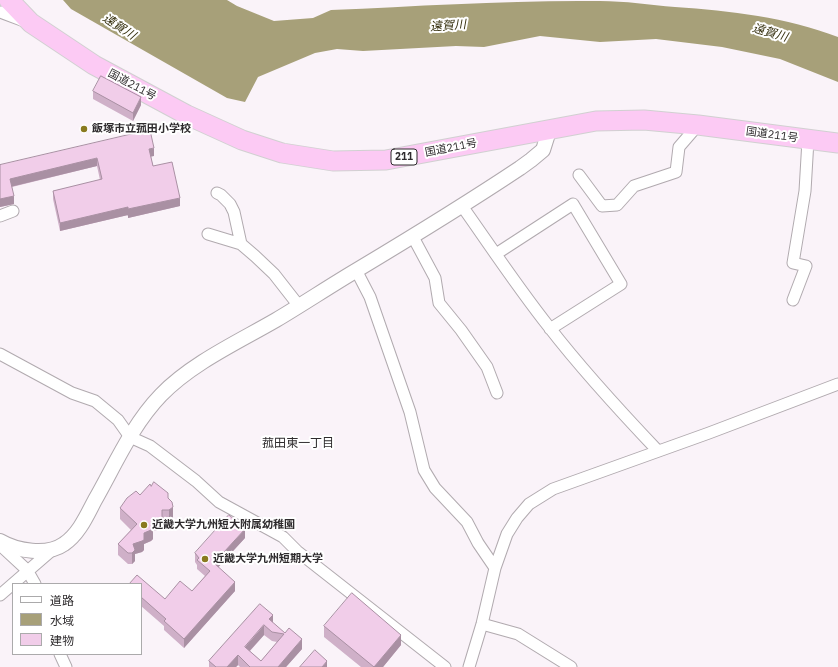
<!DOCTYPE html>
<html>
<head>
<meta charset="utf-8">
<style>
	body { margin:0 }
	#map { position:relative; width:838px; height:667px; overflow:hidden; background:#faf3f9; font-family:"IBM Plex Sans","Noto Sans JP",sans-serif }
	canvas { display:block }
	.legend { position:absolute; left:12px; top:583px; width:130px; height:72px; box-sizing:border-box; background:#fff; border:1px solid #abaaab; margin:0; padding:5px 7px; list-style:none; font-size:12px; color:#2e2b2d }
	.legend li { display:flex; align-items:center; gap:8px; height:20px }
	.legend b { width:20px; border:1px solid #abaaab }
</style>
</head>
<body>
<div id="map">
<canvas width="838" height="667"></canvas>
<ul class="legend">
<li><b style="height:5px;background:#fff"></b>道路</li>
<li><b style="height:11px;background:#a7a079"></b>水域</li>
<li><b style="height:11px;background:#f1cde9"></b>建物</li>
</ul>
</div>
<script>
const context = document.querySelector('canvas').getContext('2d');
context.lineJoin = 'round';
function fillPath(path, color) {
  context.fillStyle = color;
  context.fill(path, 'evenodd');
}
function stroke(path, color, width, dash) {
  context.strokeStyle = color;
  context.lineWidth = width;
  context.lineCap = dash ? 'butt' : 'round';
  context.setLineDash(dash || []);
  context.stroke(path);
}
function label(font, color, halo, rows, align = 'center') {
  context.font = font + ' "IBM Plex Sans","Noto Sans JP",sans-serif';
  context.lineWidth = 4;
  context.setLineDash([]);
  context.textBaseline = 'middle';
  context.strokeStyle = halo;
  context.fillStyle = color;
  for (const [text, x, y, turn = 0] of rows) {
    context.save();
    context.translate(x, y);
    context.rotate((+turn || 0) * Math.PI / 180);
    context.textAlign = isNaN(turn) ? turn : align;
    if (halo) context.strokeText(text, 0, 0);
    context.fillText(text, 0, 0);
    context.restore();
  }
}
fillPath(new Path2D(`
	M63,0H227L237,6L274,21L313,18L331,10C421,6 510,0 600,1C625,1 650,5 675,7C731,11 786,17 838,37V82L780,59L722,47L656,39L600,42L540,36L484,47L456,46L363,51L337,49L315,53L258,77L245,102L227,98L71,9Z`), '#a7a079');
const minor = new Path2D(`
	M0,12L24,21
	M579,175L602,206L617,205L634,186L676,172L679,147L698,125
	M217,193L221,195L230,204L234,212L241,244L255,256L274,274L299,306
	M462,206C491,247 518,288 549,327C583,371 620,411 658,451
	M0,216L13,211
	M208,234L241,244
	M413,237L435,278L439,303L461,330L487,367L497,393
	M496,254L573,204L621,284L550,329
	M356,270L370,297L410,412L424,470L435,488L467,522L478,543L495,568
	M793,300L806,266L793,263L805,191L808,140
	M0,354L72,393L95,401L118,420L130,437L150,446L196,481L219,502L283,537L297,551L445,667
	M0,545L27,570L35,584
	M0,595L52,550
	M482,624L518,634L571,667
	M60,654L66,667
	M469,667L482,624L495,568L507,534L517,518L529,504L553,489L709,433L838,384`);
const tertiary = new Path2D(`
	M0,541C17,551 47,556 64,544C79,534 87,515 95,500C115,465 132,425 161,395C192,363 238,342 276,320C303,304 330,286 357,270C412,237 466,204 520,168L531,160L543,150L549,131`);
const trunk = new Path2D(`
	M9,0L31,23L94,65L187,115L242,140L282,153L333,161L386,160L596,121L644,120L698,125L838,143`);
stroke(minor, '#b1aaaf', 13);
stroke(tertiary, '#b1aaaf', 16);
stroke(trunk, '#d1d0d1', 21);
stroke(minor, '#fff', 11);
stroke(tertiary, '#fff', 14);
stroke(trunk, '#fccaf4', 19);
fillPath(new Path2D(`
	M93,91L141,105L133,121L93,99Z
	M151,156L153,166L180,206L128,218V215L60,231L53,199V191L100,180L97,166L12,187L14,204L0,207V165L154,156Z
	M140,495L168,498L173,517L169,521H162V529L160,531H153V539L151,541L144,544V550L142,552L135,554V561L132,564H128L118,555V544L131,530L120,519V508Z
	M245,538L218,567L235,591L184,648L164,630V626L141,606V584L165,599L192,591L205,576L197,569V565L195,562V553Z
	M260,604L273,623L302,649L286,667H240L238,665L236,667H209V661ZM264,635L272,641L277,642L261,661L250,651Z
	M324,626L401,645L383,667H361L324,637Z`), '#cfb0c8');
fillPath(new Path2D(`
	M141,97V105L133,121V113Z
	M154,148V156L149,157V149Z
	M97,158V166L10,187V179Z
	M14,196V204L0,207V199Z
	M180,198V206L128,218V209Z
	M128,207V215L60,231V223Z
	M173,507V517L169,521V510Z
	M162,518V529L160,531V521Z
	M153,528V539L151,541L144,544V550L142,552L135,554V561L132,564V553L133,544L144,533Z
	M245,529V538L214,572V563Z
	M235,582V591L184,648V639Z
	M273,615V625L269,619Z
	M264,625V635L245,656V647Z
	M401,635V645L383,667H374Z
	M302,639V649L286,667H278Z
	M238,655V665L236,667H227Z
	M327,661V667H322Z`), '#a990a3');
const building = new Path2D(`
	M101,76L141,97L133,113L93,91Z
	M150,130L154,148L149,149L153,166L172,162L180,198L128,209V207L60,223L53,191L102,179L97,158L10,179L14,196L0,199V165Z
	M154,482L168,493V498L172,502L173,507L169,510H162V518L160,521L152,520L153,528L151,530L144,533V540L142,541L133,544L135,550L132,553H128L118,544L137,524L120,508L127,498L136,491L140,495L150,484L151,486Z
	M229,515L245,529L214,563L235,582L184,639L164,621L166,619L141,597V584H129L137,575L165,599L180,581L192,591L210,571L197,560L199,558L195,553Z
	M352,593L401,635L374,667L324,626Z
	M260,604L273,615L269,619L285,633L289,628L302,639L278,667H250L238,655L227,667H216L209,661ZM264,625L272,632L284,634L261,661L245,647Z
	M315,650L327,661L322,667H300Z`);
fillPath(building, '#f1cde9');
stroke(building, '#a990a3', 1);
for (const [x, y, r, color] of [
	[84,129,4,"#897a1f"],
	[144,525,4,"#897a1f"],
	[205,559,4,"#897a1f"]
]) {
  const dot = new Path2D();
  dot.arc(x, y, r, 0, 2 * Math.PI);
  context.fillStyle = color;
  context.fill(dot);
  stroke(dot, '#fff', 1.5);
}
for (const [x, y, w] of [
	[404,157,26]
]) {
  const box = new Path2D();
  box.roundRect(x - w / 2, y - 8, w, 16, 3);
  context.fillStyle = '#fff';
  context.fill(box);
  stroke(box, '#2e2b2d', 1);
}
label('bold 10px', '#2e2b2d', null, [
	["211",404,157]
]);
label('11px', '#2e2b2d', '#fff', [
	["国道211号",132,85,28],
	["国道211号",772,135,8],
	["国道211号",451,148,-11]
]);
label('bold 11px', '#2e2b2d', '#fff', [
	["飯塚市立菰田小学校",92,129],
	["近畿大学九州短大附属幼稚園",152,525],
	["近畿大学九州短期大学",213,559]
], 'left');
label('italic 12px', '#342e0c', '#fff', [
	["遠賀川",448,26,-4],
	["遠賀川",119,27,33],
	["遠賀川",770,33,16]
]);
label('12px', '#2e2b2d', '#fff', [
	["菰田東一丁目",298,444]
]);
</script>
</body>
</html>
